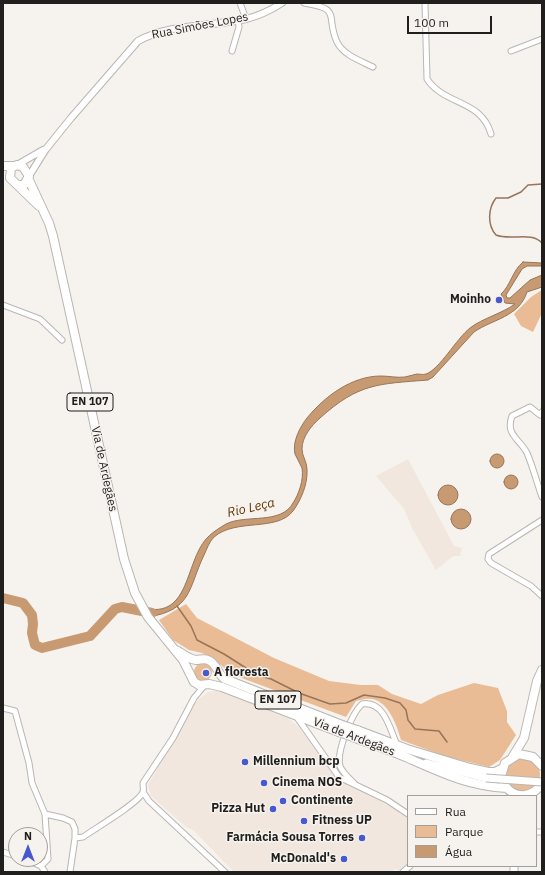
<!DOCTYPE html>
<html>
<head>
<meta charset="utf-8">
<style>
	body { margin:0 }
	#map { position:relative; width:545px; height:875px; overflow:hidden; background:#f6f2ee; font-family:"IBM Plex Sans",sans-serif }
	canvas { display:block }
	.frame { position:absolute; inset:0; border:4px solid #211f1e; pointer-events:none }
	.legend { position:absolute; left:407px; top:795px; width:130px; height:72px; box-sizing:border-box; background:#f6f2ee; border:1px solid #a19e9b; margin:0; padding:5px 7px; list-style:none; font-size:12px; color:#211f1e }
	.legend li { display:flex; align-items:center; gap:8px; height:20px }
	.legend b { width:20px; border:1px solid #a19e9b }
	.north { position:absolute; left:8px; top:827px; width:40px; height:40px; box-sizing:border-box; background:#f6f2ee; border:1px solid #a19e9b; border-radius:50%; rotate:0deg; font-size:11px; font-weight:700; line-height:16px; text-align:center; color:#211f1e }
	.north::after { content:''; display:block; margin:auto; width:14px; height:18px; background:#4858cd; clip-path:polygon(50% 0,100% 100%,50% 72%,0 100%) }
	.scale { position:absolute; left:407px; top:16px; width:85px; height:18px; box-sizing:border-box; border:2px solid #211f1e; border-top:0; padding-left:5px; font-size:12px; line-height:14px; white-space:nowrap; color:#211f1e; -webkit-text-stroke:3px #f6f2ee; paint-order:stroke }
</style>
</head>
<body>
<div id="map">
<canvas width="545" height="875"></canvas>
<div class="frame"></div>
<ul class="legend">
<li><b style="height:5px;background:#fff"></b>Rua</li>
<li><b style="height:11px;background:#eabc95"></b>Parque</li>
<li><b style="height:11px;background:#c89a72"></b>Água</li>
</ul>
<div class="north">N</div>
<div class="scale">100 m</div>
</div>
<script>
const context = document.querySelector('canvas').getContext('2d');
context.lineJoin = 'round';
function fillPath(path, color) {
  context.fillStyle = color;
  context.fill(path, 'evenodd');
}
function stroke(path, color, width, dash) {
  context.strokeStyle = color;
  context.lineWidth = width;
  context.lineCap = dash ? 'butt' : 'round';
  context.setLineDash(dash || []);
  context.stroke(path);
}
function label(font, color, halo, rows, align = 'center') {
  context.font = font + ' "IBM Plex Sans",sans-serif';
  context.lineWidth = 3;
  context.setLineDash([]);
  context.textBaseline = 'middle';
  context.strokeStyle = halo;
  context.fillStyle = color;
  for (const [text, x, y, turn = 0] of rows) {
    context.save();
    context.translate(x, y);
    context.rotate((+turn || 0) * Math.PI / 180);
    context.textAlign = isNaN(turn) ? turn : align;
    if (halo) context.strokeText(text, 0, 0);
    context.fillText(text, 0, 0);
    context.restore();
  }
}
fillPath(new Path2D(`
	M408,459L454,546L462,548L460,556H453L436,570L412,528L404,509L376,476Z
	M221,690L288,718L299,727L336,778L400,811L408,818V864L399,871L396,869L389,872H234L193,830L186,827L151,796L148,785L189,713L198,700L208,692Z`), '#f2e7de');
fillPath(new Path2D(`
	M542,290V313L533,332L521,326L514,314L531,297Z
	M186,604L197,618L274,658L329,681L361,685H378L392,694L421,704L438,695L474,683L498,688L507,711V722L516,735L500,760L489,767L444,756L401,740C397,726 389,702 372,699C367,698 361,700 356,701L346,717L231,674L213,658L202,653L189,650L173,640L159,620Z
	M194 672a9 9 0 1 1 18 0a9 9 0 1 1-18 0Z
	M506 775a17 17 0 1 1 34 0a17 17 0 1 1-34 0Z`), '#eabc95');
const water = new Path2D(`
	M523,262L542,263V266H527L522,269L506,295L507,298H510L530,280L542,275V287L527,292C519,317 493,319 474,332L433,377L428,380C378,384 359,383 320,418C311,426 302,437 302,449C302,456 307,462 307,469C308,484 301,500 293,511C277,532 236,518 214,537C209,542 207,549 204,555C188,589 192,610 148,617L143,608C192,620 184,559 209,536C213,532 221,527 226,524C246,514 281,525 293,503C299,494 304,479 302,468C300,463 297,459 295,454C292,442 300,427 307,418C325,396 352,376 381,376C389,376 397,378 405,377C409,376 413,375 417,374C420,374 423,375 426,374C440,369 456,339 470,328C483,318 501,314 515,304L505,303L501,294C511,285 512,271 523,262Z
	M490 461a7 7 0 1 1 14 0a7 7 0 1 1-14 0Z
	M504 482a7 7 0 1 1 14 0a7 7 0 1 1-14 0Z
	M438 495a10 10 0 1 1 20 0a10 10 0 1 1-20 0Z
	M451 519a10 10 0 1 1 20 0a10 10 0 1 1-20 0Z`);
fillPath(water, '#c89a72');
stroke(water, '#967559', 1);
stroke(new Path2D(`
	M542,184L528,185L521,192L508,198H496C488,208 487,225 496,235C510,241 532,231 542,243
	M177,606L191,626L197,640L224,654L257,675L271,679L299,693L330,704L346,703L364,695L385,698L400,703L406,710L408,720L415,729L439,731L447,742`), '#967559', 1.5);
stroke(new Path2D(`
	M3,598L23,603L32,615L33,624L32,633L35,645L42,648L90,636L115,609L122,607L152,613`), '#c89a72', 10);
const minor = new Path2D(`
	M240,3L246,19
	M304,3C343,9 325,16 337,42C343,55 361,61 373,67
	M425,3L427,79C445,106 481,99 491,134
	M232,51L239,27L238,20
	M511,51L542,39
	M3,305L40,319L62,340
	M542,412L540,415L530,407L512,416C505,435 520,439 527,453C533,467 537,483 542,497
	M542,520L489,554L488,559L491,563L531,586L542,596
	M3,708L15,711L29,763L32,783L45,814L48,859L41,866
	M296,716L339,777L387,800L408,814
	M354,783C350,779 342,772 340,766C336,752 352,713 362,704C384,700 390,729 397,745
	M143,792L149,801L225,872
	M45,814L63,818L72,822L75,829V838L70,872
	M536,832H542
	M75,838L83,837C94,829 139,803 143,792C144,790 143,786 143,783L173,738L194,698L204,686
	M3,852L16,856
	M24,859L41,866L45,872
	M403,872L410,866`);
const tertiary = new Path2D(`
	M17,165L43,150
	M29,176L46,149L71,118L138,41C171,23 210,27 246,19C259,16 271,10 282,3`);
const secondary = new Path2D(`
	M426,763L486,778
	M514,872V866`);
const primary = new Path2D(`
	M3,166H14
	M29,180L49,223L53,236L124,559L135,593L148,617L183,660L194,682L199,685L209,684L222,687L339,732
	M18,185H24L29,176L23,167L17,165L11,168L10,178L39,206
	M178,651C184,655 189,659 196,660C200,660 204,658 208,660C217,663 217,674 225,679L342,725
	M357,730L407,749L470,768L488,772H495L503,768
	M353,737C371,744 390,750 408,758C442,773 469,786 507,788
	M513,756L524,738L537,681L542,670
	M502,773L505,763L519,754L533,757L542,766
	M504,784C514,800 533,798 542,783`);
stroke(minor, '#bab6b2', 7);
stroke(tertiary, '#bab6b2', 8);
stroke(secondary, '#bab6b2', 9);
stroke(primary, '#bab6b2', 10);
stroke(minor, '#fff', 5);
stroke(tertiary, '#fff', 6);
stroke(secondary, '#fff', 7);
stroke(primary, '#fff', 8);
const secondaryBridge = new Path2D(`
	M486,778L542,782`);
const primaryBridge = new Path2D(`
	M342,725L357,730
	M339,732L353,737`);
stroke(secondaryBridge, '#bab6b2', 9, []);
stroke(primaryBridge, '#bab6b2', 10, []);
stroke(secondaryBridge, '#fff', 7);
stroke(primaryBridge, '#fff', 8);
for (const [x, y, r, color] of [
	[499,300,4,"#4858cd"],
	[206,673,4,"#4858cd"],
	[245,762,4,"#4858cd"],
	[264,783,4,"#4858cd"],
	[283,801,4,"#4858cd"],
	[273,809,4,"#4858cd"],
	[304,821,4,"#4858cd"],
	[362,838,4,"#4858cd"],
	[344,859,4,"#4858cd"]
]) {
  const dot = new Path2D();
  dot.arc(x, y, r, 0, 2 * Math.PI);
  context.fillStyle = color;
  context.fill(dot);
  stroke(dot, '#f6f2ee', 1.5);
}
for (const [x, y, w] of [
	[90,402,46],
	[278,700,46]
]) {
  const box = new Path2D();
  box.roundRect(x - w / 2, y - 9, w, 18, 3);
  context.fillStyle = '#f6f2ee';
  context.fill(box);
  stroke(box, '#211f1e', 1);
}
label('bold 11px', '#211f1e', null, [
	["EN 107",90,402],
	["EN 107",278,700]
]);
label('12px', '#211f1e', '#f6f2ee', [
	["Rua Simões Lopes",200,26,-11],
	["Via de Ardegães",104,469,78],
	["Via de Ardegães",354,737,21]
]);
label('bold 12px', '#211f1e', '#f6f2ee', [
	["Moinho",491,300,"right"],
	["A floresta",214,673],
	["Millennium bcp",253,762],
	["Cinema NOS",272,783],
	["Continente",291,801],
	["Pizza Hut",265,809,"right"],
	["Fitness UP",312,821],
	["Farmácia Sousa Torres",354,838,"right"],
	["McDonald's",336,859,"right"]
], 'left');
label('italic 13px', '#623703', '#f6f2ee', [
	["Rio Leça",251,508,-13]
]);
</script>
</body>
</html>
